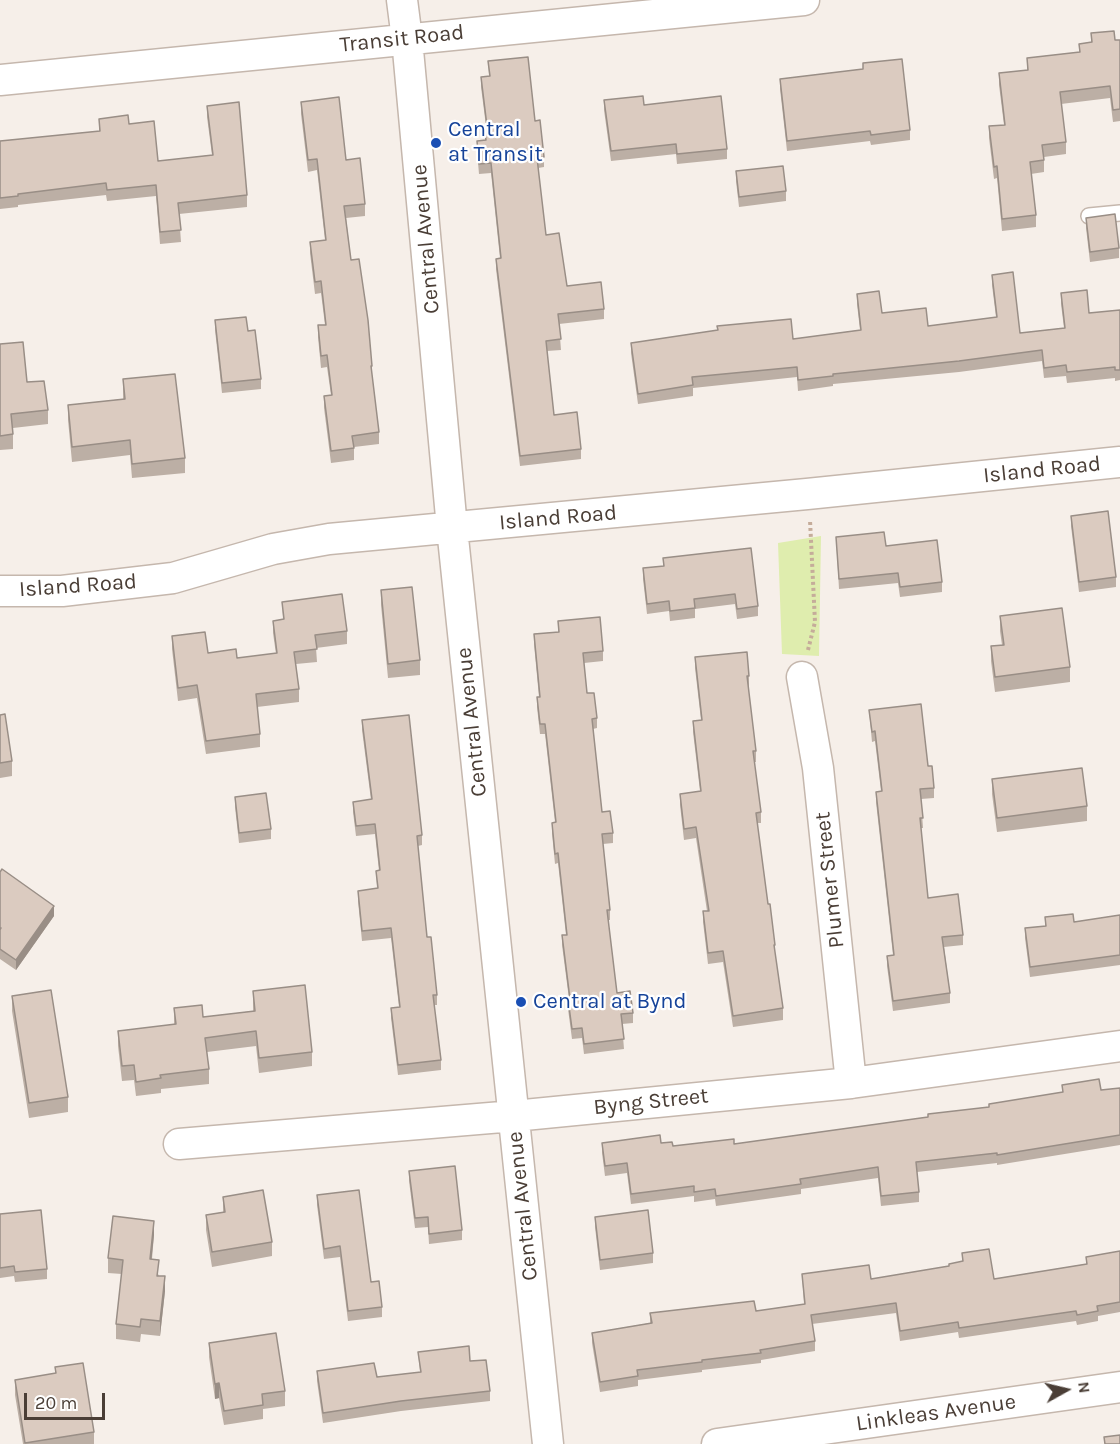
<!DOCTYPE html>
<html>
<head>
<meta charset="utf-8">
<style>
	body { margin:0 }
	#map { position:relative; width:1120px; height:1444px; overflow:hidden; background:#f6efe9; font-family:Karla,sans-serif }
	canvas { display:block }
	.north { position:absolute; left:1036px; top:1360px; width:60px; height:60px; -webkit-text-stroke:4px #fff; paint-order:stroke; rotate:82deg; font-size:16px; font-weight:700; line-height:24px; text-align:center; color:#4a3e36 }
	.north::after { content:''; display:block; margin:auto; width:21px; height:27px; background:#4a3e36; clip-path:polygon(50% 0,100% 100%,50% 72%,0 100%) }
	.scale { position:absolute; left:24px; top:1393px; width:81px; height:27px; box-sizing:border-box; border:3px solid #4a3e36; border-top:0; padding-left:8px; font-size:18px; line-height:21px; white-space:nowrap; color:#4a3e36; -webkit-text-stroke:4px #fff; paint-order:stroke }
</style>
</head>
<body>
<div id="map">
<canvas width="1120" height="1444"></canvas>
<div class="north">N</div>
<div class="scale">20 m</div>
</div>
<script>
const context = document.querySelector('canvas').getContext('2d');
context.lineJoin = 'round';
function fillPath(path, color) {
  context.fillStyle = color;
  context.fill(path, 'evenodd');
}
function stroke(path, color, width, dash) {
  context.strokeStyle = color;
  context.lineWidth = width;
  context.lineCap = dash ? 'butt' : 'round';
  context.setLineDash(dash || []);
  context.stroke(path);
}
function label(font, color, halo, rows, align = 'center') {
  context.font = font + ' Karla,sans-serif';
  context.lineWidth = 4.5;
  context.setLineDash([]);
  context.textBaseline = 'middle';
  context.strokeStyle = halo;
  context.fillStyle = color;
  for (const [text, x, y, turn = 0] of rows) {
    context.save();
    context.translate(x, y);
    context.rotate((+turn || 0) * Math.PI / 180);
    context.textAlign = isNaN(turn) ? turn : align;
    if (halo) context.strokeText(text, 0, 0);
    context.fillText(text, 0, 0);
    context.restore();
  }
}
fillPath(new Path2D(`
	M821,536L819,656L782,654L778,543Z`), '#dfedae');
const service = new Path2D(`
	M1089,216L1120,213`);
const minor = new Path2D(`
	M402,0L407,39L452,528L548,1444
	M0,80L804,0
	M0,591H62L173,578L273,549L329,539L807,494L1120,462
	M802,677L818,768L851,1083
	M179,1144L514,1116L851,1083L1120,1046
	M717,1444L1120,1387`);
stroke(service, '#c5b7ad', 18);
stroke(minor, '#c5b7ad', 33);
stroke(new Path2D(`
	M808,650L815,622L810,520`), '#c5ac9a', 4, [3, 3]);
stroke(service, '#fff', 15);
stroke(minor, '#fff', 30);
fillPath(new Path2D(`
	M1091,33L1115,40H1120V121L1113,122L1110,98L1061,104L1066,142V154L1044,157V172L1031,174L1036,215V227L1002,231L997,178L994,179L989,138V126L1004,125L999,85V73L1027,70V58L1079,52V44L1091,42Z
	M488,61L535,121L544,157V167L538,168L546,235L567,286L604,309V319L559,324L561,350L547,351L554,415L581,449V459L520,466L496,269V259L500,258L491,173L479,174L477,151V141L485,140L484,126H486L481,87V77L489,76Z
	M863,63L910,130V140L871,145L870,141L787,151L780,89V79L863,69Z
	M604,100L644,105L727,149V159L677,164L676,154L611,161L604,110Z
	M301,102L346,160L365,204V216L346,218L351,260L372,366V378L379,432V444L354,447V460L331,463L324,408V396L331,395L327,367L321,368L318,337V325H325L321,293L315,294L310,253V242L325,240L317,170L308,172L301,114Z
	M207,106L247,195V207L179,214L181,242L160,244L156,196L107,201L106,195L18,205V207L0,209V141L99,131V119L129,124L158,161L212,155L207,117Z
	M736,171L786,191V201L739,207L736,181Z
	M1086,218L1119,248V258L1090,262L1086,228Z
	M992,275L1020,333L1064,328L1061,304V293L1089,313L1120,310V380L1115,381V378L1067,383L1066,376L1044,378L1042,361L959,372L833,384V386L798,391L797,377L693,388V396L638,404L631,353V343L793,339L860,330L857,304V294L882,313L928,326L996,317L992,285Z
	M215,320L248,331L261,379V389L222,393L215,330Z
	M0,344L48,410V424L13,428V449L0,450Z
	M123,379L185,458V473L132,478L130,455L72,462L68,420V405L123,399Z
	M1071,516L1116,577V587L1079,592L1071,526Z
	M836,537L886,546L942,582V592L900,597L898,583L839,589Z
	M663,558L758,606V616L737,619L735,604L695,609V618L670,621L669,611L647,614L643,579V568L663,566Z
	M381,590L420,660V675L388,678L381,605Z
	M282,602L347,631V644L316,648L317,662L296,664L299,689V702L257,707L260,734V747L206,754L197,698L178,701L172,649V636L208,653L237,658L276,654L273,633V621L283,619Z
	M1000,616L1070,667V682L995,692L991,661V646L1002,645L1000,631Z
	M558,621L603,651V661L584,663L587,693L597,718V728L593,729L602,812L613,833V843L603,844L610,910V920H608L617,993L633,1013V1023L622,1024L624,1049L584,1054L582,1038L572,1039L568,1009V999H569L562,945V935H566L558,863L555,864L552,833V823L555,822L545,734H540L537,707V697H539L534,644V634L558,632Z
	M695,657L749,676V687H748L756,751V762H754L761,812V823H757L768,904L775,945V956L783,1008V1020L733,1027L723,962L708,964L703,922V911H707L696,838L684,840L680,805V794L700,791L693,732V721L701,720L695,668Z
	M869,710L928,766L934,788V798L921,799L923,828H921L928,898L963,935V945L944,947L950,993V1003L893,1011L887,966V956L893,955L876,802V792L881,791L875,741L872,742Z
	M0,715L12,761V776L0,778Z
	M362,720L422,835V845L418,846L427,937L437,995V1005H434L441,1060V1070L398,1075L391,1018V1008L399,1007L391,938L362,941L358,901V891L377,888L376,871H379L375,834L356,836L353,812V802L371,800L362,730Z
	M992,779L1087,806V821L997,832L992,794Z
	M235,797L271,829V839L239,843L235,807Z
	M0,872L54,916L16,970L0,959Z
	M1120,915V965L1030,977L1025,938V928L1045,926V917L1074,922Z
	M253,991L312,1052V1066L259,1073L256,1046L207,1052L209,1069V1084L161,1089V1093L136,1096L134,1080L122,1081L118,1046V1031L174,1025V1008L203,1017L253,1011Z
	M12,996L68,1097V1112L29,1118L12,1011Z
	M1062,1085L1101,1090L1120,1088V1145L997,1165V1163L917,1172L919,1192V1202L881,1206L878,1178L801,1189V1194L716,1206L715,1199L694,1202V1196L631,1204L627,1173L605,1176L602,1153V1143H661L673,1146L734,1144L928,1117L989,1107L1062,1093Z
	M409,1171L462,1230V1240L429,1244L428,1227L415,1228L409,1181Z
	M317,1195L371,1282L382,1307V1317L348,1321L340,1257L324,1259L317,1205Z
	M223,1197L272,1242V1256L212,1267L206,1230V1215L223,1212Z
	M0,1214L47,1269V1279L15,1282L14,1276L0,1278Z
	M595,1217L653,1253V1263L600,1270L595,1227Z
	M154,1235L152,1259L165,1291L160,1336L141,1334L140,1342L116,1339V1324L122,1274L108,1273V1258Z
	M1120,1251V1312L1098,1316V1321L1077,1325L1076,1321L959,1338L958,1332L900,1341L896,1313L812,1324L815,1341V1351L761,1360V1363L702,1370V1372L638,1380V1386L600,1392L592,1343V1333L650,1323V1313L756,1311L804,1304L802,1274L871,1279L949,1266L962,1261V1253L994,1279L1086,1264V1257Z
	M209,1343L285,1391V1406L263,1409V1419L224,1425L219,1398L215,1399L209,1357Z
	M418,1352L470,1361L490,1391V1401L401,1411L323,1423L317,1381V1371L377,1377L420,1372Z
	M55,1367L94,1432V1444H23L15,1395V1380L55,1374Z`), '#bcafa5');
fillPath(new Path2D(`
	M54,906V916L16,970V960Z
	M154,1221V1235L150,1273V1259Z
	M165,1276V1291L160,1336V1321Z
	M219,1383V1398L215,1399V1384Z`), '#998e86');
const building = new Path2D(`
	M1114,31L1115,40H1120V109L1113,110L1110,86L1060,92L1066,142L1042,145L1044,160L1030,162L1036,215L1002,219L997,166L994,167L989,126L1005,125L999,73L1028,70L1027,58L1080,52L1079,44L1092,42L1091,33Z
	M528,57L535,121L540,120L544,157L537,158L546,235L559,233L567,286L601,282L604,309L558,314L561,339L546,341L554,415L577,412L581,449L520,456L496,259L501,258L491,163L479,164L477,141L486,140L484,126H487L481,77L490,76L488,61Z
	M902,59L910,130L871,135L870,131L787,141L780,79L863,69V63Z
	M643,96L644,105L721,96L727,149L677,154L676,144L611,151L604,100Z
	M339,97L346,160L360,158L365,204L344,206L351,260L359,259L368,320L372,366H371L379,432L352,436L354,448L331,451L324,396L332,395L327,355L321,356L318,325H326L321,281L315,282L310,242L326,240L317,159L308,160L301,102Z
	M239,102L247,195L178,203L181,230L160,232L156,185L107,190L106,183L18,194V196L0,198V141L100,131L99,119L128,115L129,124L154,121L158,161L213,155L207,106Z
	M783,166L786,191L739,197L736,171Z
	M1115,214L1119,248L1090,252L1086,218Z
	M1013,272L1020,333L1065,328L1061,293L1087,290L1089,313L1120,310V370H1115V367L1067,372L1066,365L1044,368L1042,350L959,361L833,374V376L798,380L797,367L692,377L693,385L638,394L631,343L718,330L717,326L791,319L793,339L861,330L857,294L879,291L882,313L926,308L928,326L997,317L992,275Z
	M246,317L248,331L255,330L261,379L222,383L215,320Z
	M23,342L27,382L44,381L48,410L11,414L13,434L0,436V344Z
	M175,374L185,458L132,464L130,440L72,447L68,405L125,399L123,379Z
	M1108,511L1116,577L1079,582L1071,516Z
	M884,532L886,546L937,540L942,582L900,587L898,573L839,579L836,537Z
	M751,548L758,606L737,609L735,594L694,599L695,608L670,611L669,601L647,604L643,568L664,566L663,558Z
	M412,587L420,660L388,664L381,590Z
	M342,594L347,631L315,635L317,649L294,652L299,689L256,694L260,734L206,741L197,685L178,688L172,636L205,632L208,653L236,649L237,658L277,653L273,621L284,619L282,602Z
	M1062,608L1070,667L995,677L991,646L1004,645L1000,616Z
	M600,617L603,651L583,653L587,693H594L597,718L592,719L602,812L610,811L613,833L602,834L610,910H607L617,993L630,991L633,1013L621,1014L624,1039L584,1044L582,1028L572,1029L568,999H570L562,935H567L558,853L555,854L552,823L556,822L545,724H540L537,697H540L534,634L559,632L558,621Z
	M747,652L749,676H747L756,751H753L761,812L756,813L768,904H770L775,945H774L783,1008L733,1016L723,951L708,953L703,911H709L696,827L684,829L680,794L701,791L693,721L702,720L695,657Z
	M921,704L928,766H932L934,788L920,789L923,818H920L928,898L958,894L963,935L942,937L950,993L893,1001L887,956L894,955L876,792L882,791L875,731L872,732L869,710Z
	M5,714L12,761L0,763V715Z
	M409,715L422,835L417,836L427,937H431L437,995H433L441,1060L398,1065L391,1008L400,1007L391,928L362,931L358,891L378,888L376,871L380,870L375,824L356,826L353,802L372,799L362,720Z
	M1082,768L1087,806L997,818L992,779Z
	M266,793L271,829L239,833L235,797Z
	M2,869L54,906L16,960L0,949V930L1,928H0V872Z
	M1073,914L1074,922L1120,915V955L1030,967L1025,928L1046,926L1045,917Z
	M305,985L312,1052L259,1058L256,1031L205,1038L209,1069L160,1075L161,1078L136,1082L134,1065L122,1066L118,1031L176,1024L174,1008L202,1005L203,1017L255,1011L253,991Z
	M51,990L68,1097L29,1103L12,996Z
	M1099,1079L1101,1090L1120,1088V1135L997,1155V1153L916,1162L919,1192L881,1196L878,1167L800,1179L801,1184L716,1196L715,1189L694,1192V1186L631,1194L627,1163L605,1166L602,1143L660,1135L661,1143L672,1142L673,1146L734,1139V1144L928,1117V1114L989,1107V1104L1063,1092L1062,1085Z
	M455,1166L462,1230L429,1234L428,1217L415,1218L409,1171Z
	M263,1190L272,1242L212,1252L206,1215L225,1212L223,1197Z
	M359,1190L371,1282L379,1281L382,1307L348,1311L340,1246L324,1249L317,1195Z
	M41,1210L47,1269L15,1272L14,1266L0,1268V1214Z
	M648,1210L653,1253L600,1260L595,1217Z
	M113,1216L154,1221L150,1259L159,1260L157,1276H165L160,1321L141,1319L140,1327L116,1324L123,1260L108,1258Z
	M989,1249L994,1279L1087,1264L1086,1257L1120,1251V1302L1097,1306L1098,1311L1077,1315L1076,1311L959,1328L958,1322L900,1331L896,1303L811,1315L815,1341L760,1350L761,1353L702,1360V1362L637,1370L638,1376L600,1382L592,1333L652,1323L650,1313L754,1301L756,1311L805,1304L802,1274L869,1265L871,1279L949,1266V1264L963,1261L962,1253Z
	M276,1333L285,1391L262,1394L263,1405L224,1411L219,1383L215,1384L209,1343Z
	M469,1346L470,1361L486,1360L490,1391L401,1401L323,1413L317,1371L374,1363L377,1377L421,1372L418,1352Z
	M83,1363L94,1432L25,1443L15,1380L56,1373L55,1367Z
	M1120,1435V1444H1105L1104,1437Z`);
fillPath(building, '#dbcbc0');
stroke(building, '#998e86', 1.5);
for (const [x, y, r, color] of [
	[436,143,6,"#1a4fb4"],
	[521,1002,6,"#1a4fb4"]
]) {
  const dot = new Path2D();
  dot.arc(x, y, r, 0, 2 * Math.PI);
  context.fillStyle = color;
  context.fill(dot);
  stroke(dot, '#fff', 2);
}
label('22px', '#4a3e36', '#fff', [
	["Transit Road",402,39,-6],
	["Central Avenue",426,239,-95],
	["Island Road",1042,470,-6],
	["Island Road",558,518,-5],
	["Island Road",78,586,-4],
	["Central Avenue",472,722,-96],
	["Plumer Street",830,880,-96],
	["Byng Street",651,1102,-6],
	["Central Avenue",523,1206,-96],
	["Linkleas Avenue",936,1413,-8]
]);
label('22px', '#164399', '#fff', [
	["Central",448,130],
	["at Transit",448,155],
	["Central at Bynd",533,1002]
], 'left');
</script>
</body>
</html>
